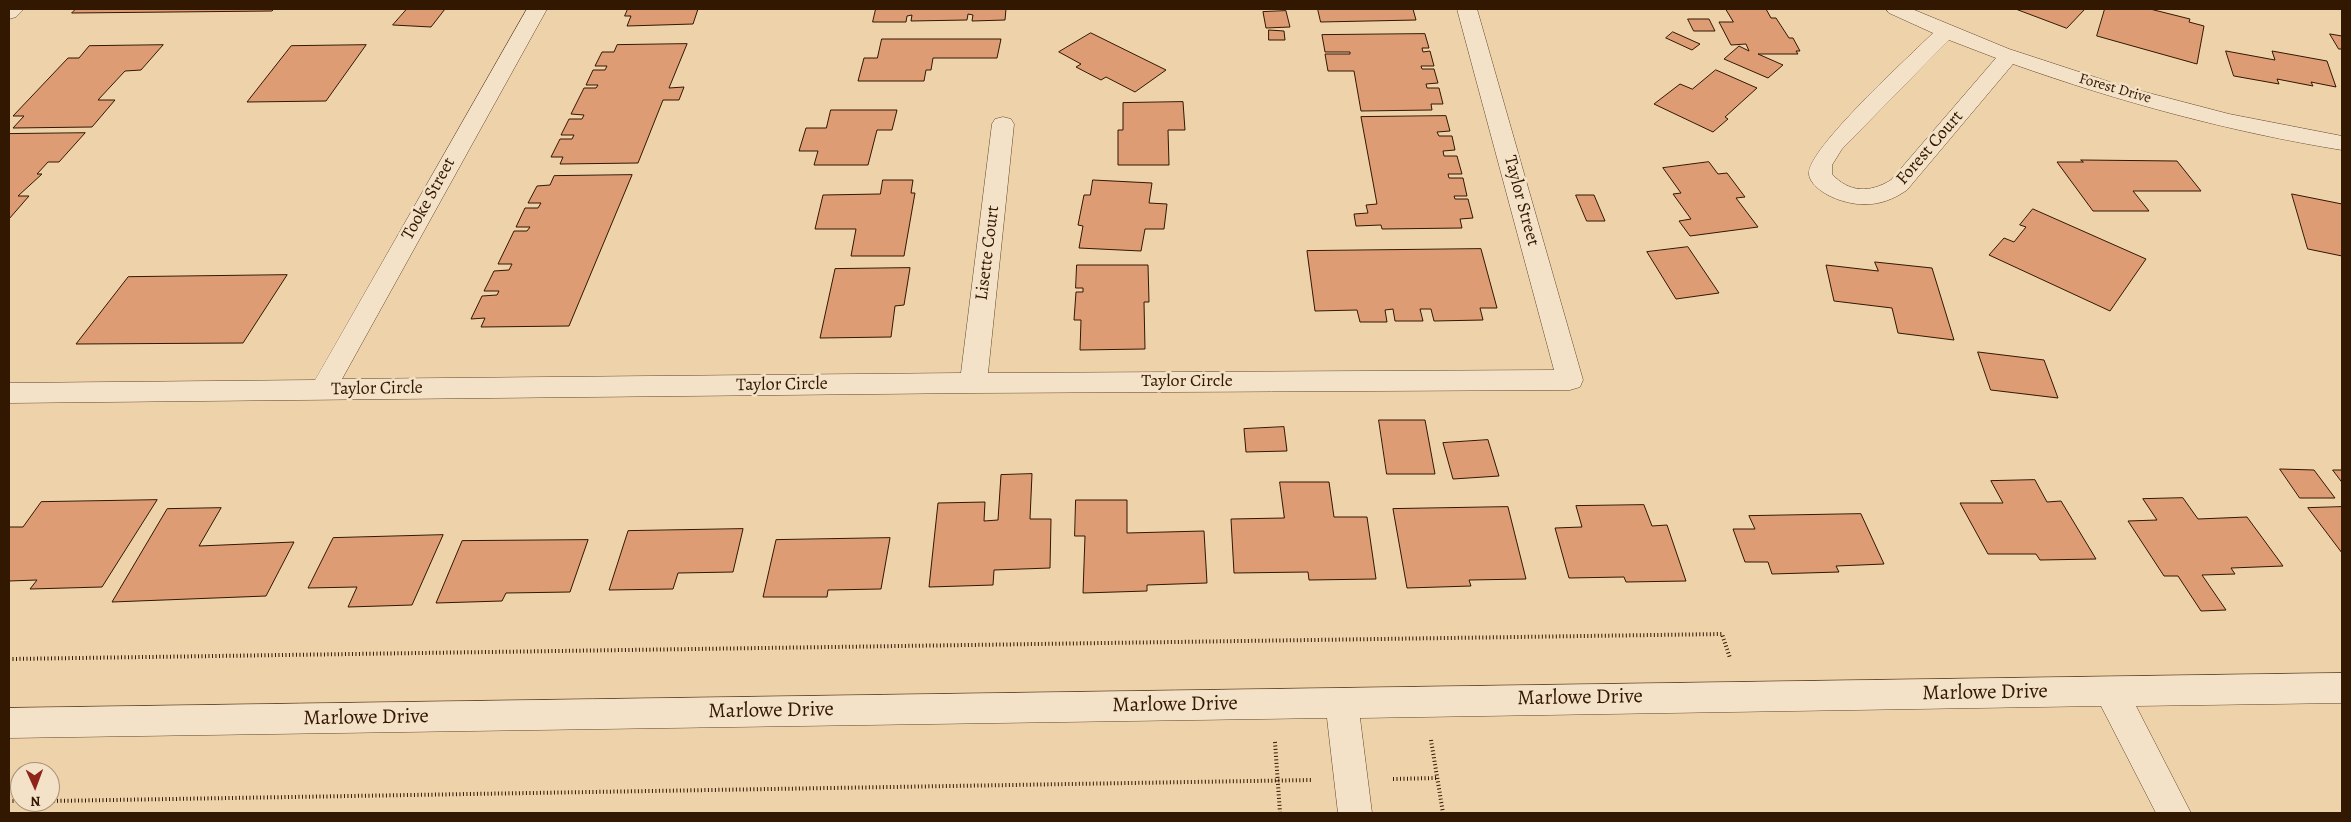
<!DOCTYPE html>
<html>
<head>
<meta charset="utf-8">
<style>
	body { margin:0 }
	#map { position:relative; width:2351px; height:822px; overflow:hidden; background:#eed2aa; font-family:Alegreya,serif }
	canvas { display:block }
	.frame { position:absolute; inset:0; border:10px solid #321701; pointer-events:none }
	.north { position:absolute; left:10px; top:762px; width:50px; height:50px; box-sizing:border-box; background:#f4e2c8; border:1px solid #a69178; border-radius:50%; rotate:178deg; font-size:14px; font-weight:700; line-height:20px; text-align:center; color:#321701 }
	.north::after { content:''; display:block; margin:auto; width:18px; height:22px; background:#8f2418; clip-path:polygon(50% 0,100% 100%,50% 72%,0 100%) }
</style>
</head>
<body>
<div id="map">
<canvas width="2351" height="822"></canvas>
<div class="frame"></div>
<div class="north">N</div>
</div>
<script>
const context = document.querySelector('canvas').getContext('2d');
context.lineJoin = 'round';
function fillPath(path, color) {
  context.fillStyle = color;
  context.fill(path, 'evenodd');
}
function stroke(path, color, width, dash) {
  context.strokeStyle = color;
  context.lineWidth = width;
  context.lineCap = dash ? 'butt' : 'round';
  context.setLineDash(dash || []);
  context.stroke(path);
}
function label(font, color, halo, rows, align = 'center') {
  context.font = font + ' Alegreya,serif';
  context.lineWidth = 5;
  context.setLineDash([]);
  context.textBaseline = 'middle';
  context.strokeStyle = halo;
  context.fillStyle = color;
  for (const [text, x, y, turn = 0] of rows) {
    context.save();
    context.translate(x, y);
    context.rotate((+turn || 0) * Math.PI / 180);
    context.textAlign = isNaN(turn) ? turn : align;
    if (halo) context.strokeText(text, 0, 0);
    context.fillText(text, 0, 0);
    context.restore();
  }
}
const building = new Path2D(`
	M76,9H274L272,11L72,13Z
	M407,9H445L431,27L393,25Z
	M628,9H698L693,24L627,26L631,16H625Z
	M876,9H1006L1005,20L972,21L973,15L968,14L967,20L911,21L912,15L907,16L906,22H873Z
	M1318,9H1413L1416,20L1321,22Z
	M1726,9H1766L1771,18H1776L1789,38H1793L1800,51H1796L1798,54H1758L1783,65L1768,78L1724,59L1739,46L1749,51L1746,44L1731,45L1719,22H1733Z
	M2016,9H2085L2067,28Z
	M2105,9H2150L2190,19L2189,22L2204,26L2197,64L2097,36Z
	M1286,11L1290,27L1266,28L1263,12Z
	M1688,19H1709L1715,31H1694Z
	M1269,30L1284,31L1285,40H1269Z
	M1673,32L1700,44L1692,50L1666,38Z
	M1091,33L1166,70L1135,92L1106,77L1101,80L1076,67L1081,64L1059,52Z
	M1425,34L1429,48H1422L1423,52L1430,51L1434,66H1421L1422,69H1434L1438,83L1426,84L1427,88H1439L1443,104H1431L1432,110L1361,111L1354,71H1328L1325,54H1350V52H1325L1322,35Z
	M2330,34L2342,36V49H2339Z
	M882,39H1001L997,58H933L931,70H926L924,81H858L864,58H877Z
	M687,44L669,88L684,87L679,100H663L638,163L560,164L563,157H551L560,139H572L574,135H561L569,119H582L584,115L571,114L584,88H596L598,85H586L593,70H605L607,66H595L602,52H614L617,45Z
	M163,45L141,70L125,71L98,100H115L92,127L13,128L24,116H13L68,58H79L89,46Z
	M366,45L326,101L247,102L291,46Z
	M2226,51L2275,60L2272,51L2327,61L2336,87L2311,82L2313,86L2277,79L2279,84L2234,76Z
	M1716,70L1757,88L1725,117L1728,119L1713,132L1654,104L1680,84L1692,89Z
	M1183,102L1185,130H1168L1169,165H1118V130H1123V103Z
	M831,110H897L892,130H877L868,165H814L818,151H799L806,128H826Z
	M1446,116L1450,131L1437,132L1439,136H1452L1455,150L1443,151L1444,156H1457L1462,174H1448L1449,178H1463L1467,196H1454L1455,199H1468L1473,218L1460,219L1462,228L1382,229L1381,225L1356,226L1354,214L1368,213L1366,205L1377,204L1361,117Z
	M85,133L59,162H48L37,174H42L18,196H29L9,219V134Z
	M2081,160L2177,161L2201,191H2133L2149,211H2093L2057,162H2083Z
	M1709,162L1718,174L1727,173L1745,197L1736,198L1758,227L1690,236L1679,221L1691,219L1673,194L1681,193L1663,168Z
	M632,175L569,326L481,327L485,318L471,319L482,296L497,295L499,291H484L494,271L509,270L512,264H498L514,231H527L530,227H516L525,208H538L541,203H528L537,186L550,185L554,176Z
	M883,180H913L911,193H915L904,256H851L856,229H815L823,195L880,194Z
	M1093,180L1152,183L1149,203L1167,204L1164,229H1145L1141,251L1079,248L1083,226L1078,225L1084,195H1090Z
	M2292,194L2342,204V256L2308,249Z
	M1576,195H1594L1605,221H1587Z
	M2033,209L2146,259L2110,311L1989,255L2004,238L2014,242L2026,227L2020,225Z
	M1688,247L1719,293L1676,299L1647,252Z
	M1481,249L1497,308H1480L1483,320L1434,321L1431,309H1420L1423,321H1395L1393,309L1385,310L1387,322H1360L1357,310L1315,311L1307,251Z
	M1875,262L1932,268L1954,340L1898,333L1892,308L1834,301L1826,265L1878,271Z
	M1077,265H1148L1149,302H1144L1145,349L1080,350L1081,320H1074L1076,292H1083V288H1076Z
	M910,268L904,305L895,306L891,337L820,338L835,269Z
	M287,275L243,343L76,344L128,277Z
	M1978,352L2044,360L2058,398L1991,390Z
	M1379,420H1425L1435,474H1387Z
	M1284,427L1287,451L1246,452L1244,429Z
	M1488,440L1499,476L1453,479L1443,443Z
	M2280,469L2314,470L2335,498H2300Z
	M2333,470H2342V482Z
	M1032,474L1030,519H1051L1050,568L994,570L993,585L929,587L938,503L985,502L984,521L998,520L1001,475Z
	M2035,480L2047,502L2061,501L2096,559L2040,560L2036,554H1988L1960,503H2003L1991,481Z
	M1280,482H1329L1334,517H1367L1376,579L1309,580L1308,572L1234,573L1231,519L1284,518Z
	M2183,498L2198,519L2247,517L2283,566L2231,568L2235,574L2202,575L2226,610L2201,611L2178,576H2164L2128,521L2157,520L2143,499Z
	M157,500L102,587L30,589L37,580L9,581V527H23L41,502Z
	M1076,500H1127V533L1204,531L1207,583L1147,585V591L1083,593L1085,536H1075Z
	M1644,505L1652,526L1667,525L1686,581L1626,582L1624,577L1569,578L1555,528L1582,527L1576,506Z
	M1508,507L1526,579L1469,580L1471,586L1407,588L1393,509Z
	M2342,507V553L2308,508Z
	M221,508L199,546L294,542L266,596L112,602L167,509Z
	M1861,514L1884,564L1836,566L1839,572L1772,574L1768,562H1745L1733,529H1755L1749,516Z
	M743,529L733,572L678,573L673,589L609,590L628,531Z
	M443,535L412,605L348,607L357,587L308,588L333,538Z
	M890,538L881,589L828,590L827,597H763L776,540Z
	M588,540L570,592L506,593L502,601L436,603L462,541Z`);
fillPath(building, '#dd9c74');
stroke(building, '#321701', 1);
const street = new Path2D(`
	M9,9H24L16,17L9,19Z
	M527,9H547L342,379L961,373L992,124L995,119L1003,117L1011,119L1014,124L988,373L1554,370L1457,9H1477L1583,380L1580,387L1570,390L973,393L9,403V383L315,380Z
	M1886,9H1912L2009,49L2122,86L2229,114L2342,136V150C2231,132 2120,102 2013,64L1907,190C1887,204 1866,208 1843,201C1831,198 1810,187 1809,174C1806,150 1912,54 1933,33L1889,13ZM1949,40L1996,58L1891,180C1870,193 1849,193 1832,174V165L1842,149Z
	M2342,673V703L2136,706L2191,813H2156L2101,706L1360,718L1372,813H1338L1327,718L9,738V708Z`);
stroke(street, '#61462b', 1);
stroke(new Path2D(`
	M9,659L1722,634L1730,658
	M1431,740L1443,813
	M1275,742L1280,813
	M1393,779L1437,778
	M9,801H20
	M50,801L1311,780`), '#321701', 4, [1, 2.5]);
fillPath(street, '#f4e2c8');
label('15px', '#321701', '#f4e2c8', [
	["Forest Drive",2115,89,16]
]);
label('18px', '#321701', '#f4e2c8', [
	["Forest Court",1930,148,-49],
	["Tooke Street",429,199,-61],
	["Taylor Street",1521,201,75],
	["Lisette Court",988,253,-83],
	["Taylor Circle",1187,382],
	["Taylor Circle",782,385,-1],
	["Taylor Circle",377,389,-1]
]);
label('21px', '#321701', '#f4e2c8', [
	["Marlowe Drive",1985,693,-1],
	["Marlowe Drive",1580,698,-1],
	["Marlowe Drive",1175,705,-1],
	["Marlowe Drive",771,711,-1],
	["Marlowe Drive",366,718,-1]
]);
</script>
</body>
</html>
